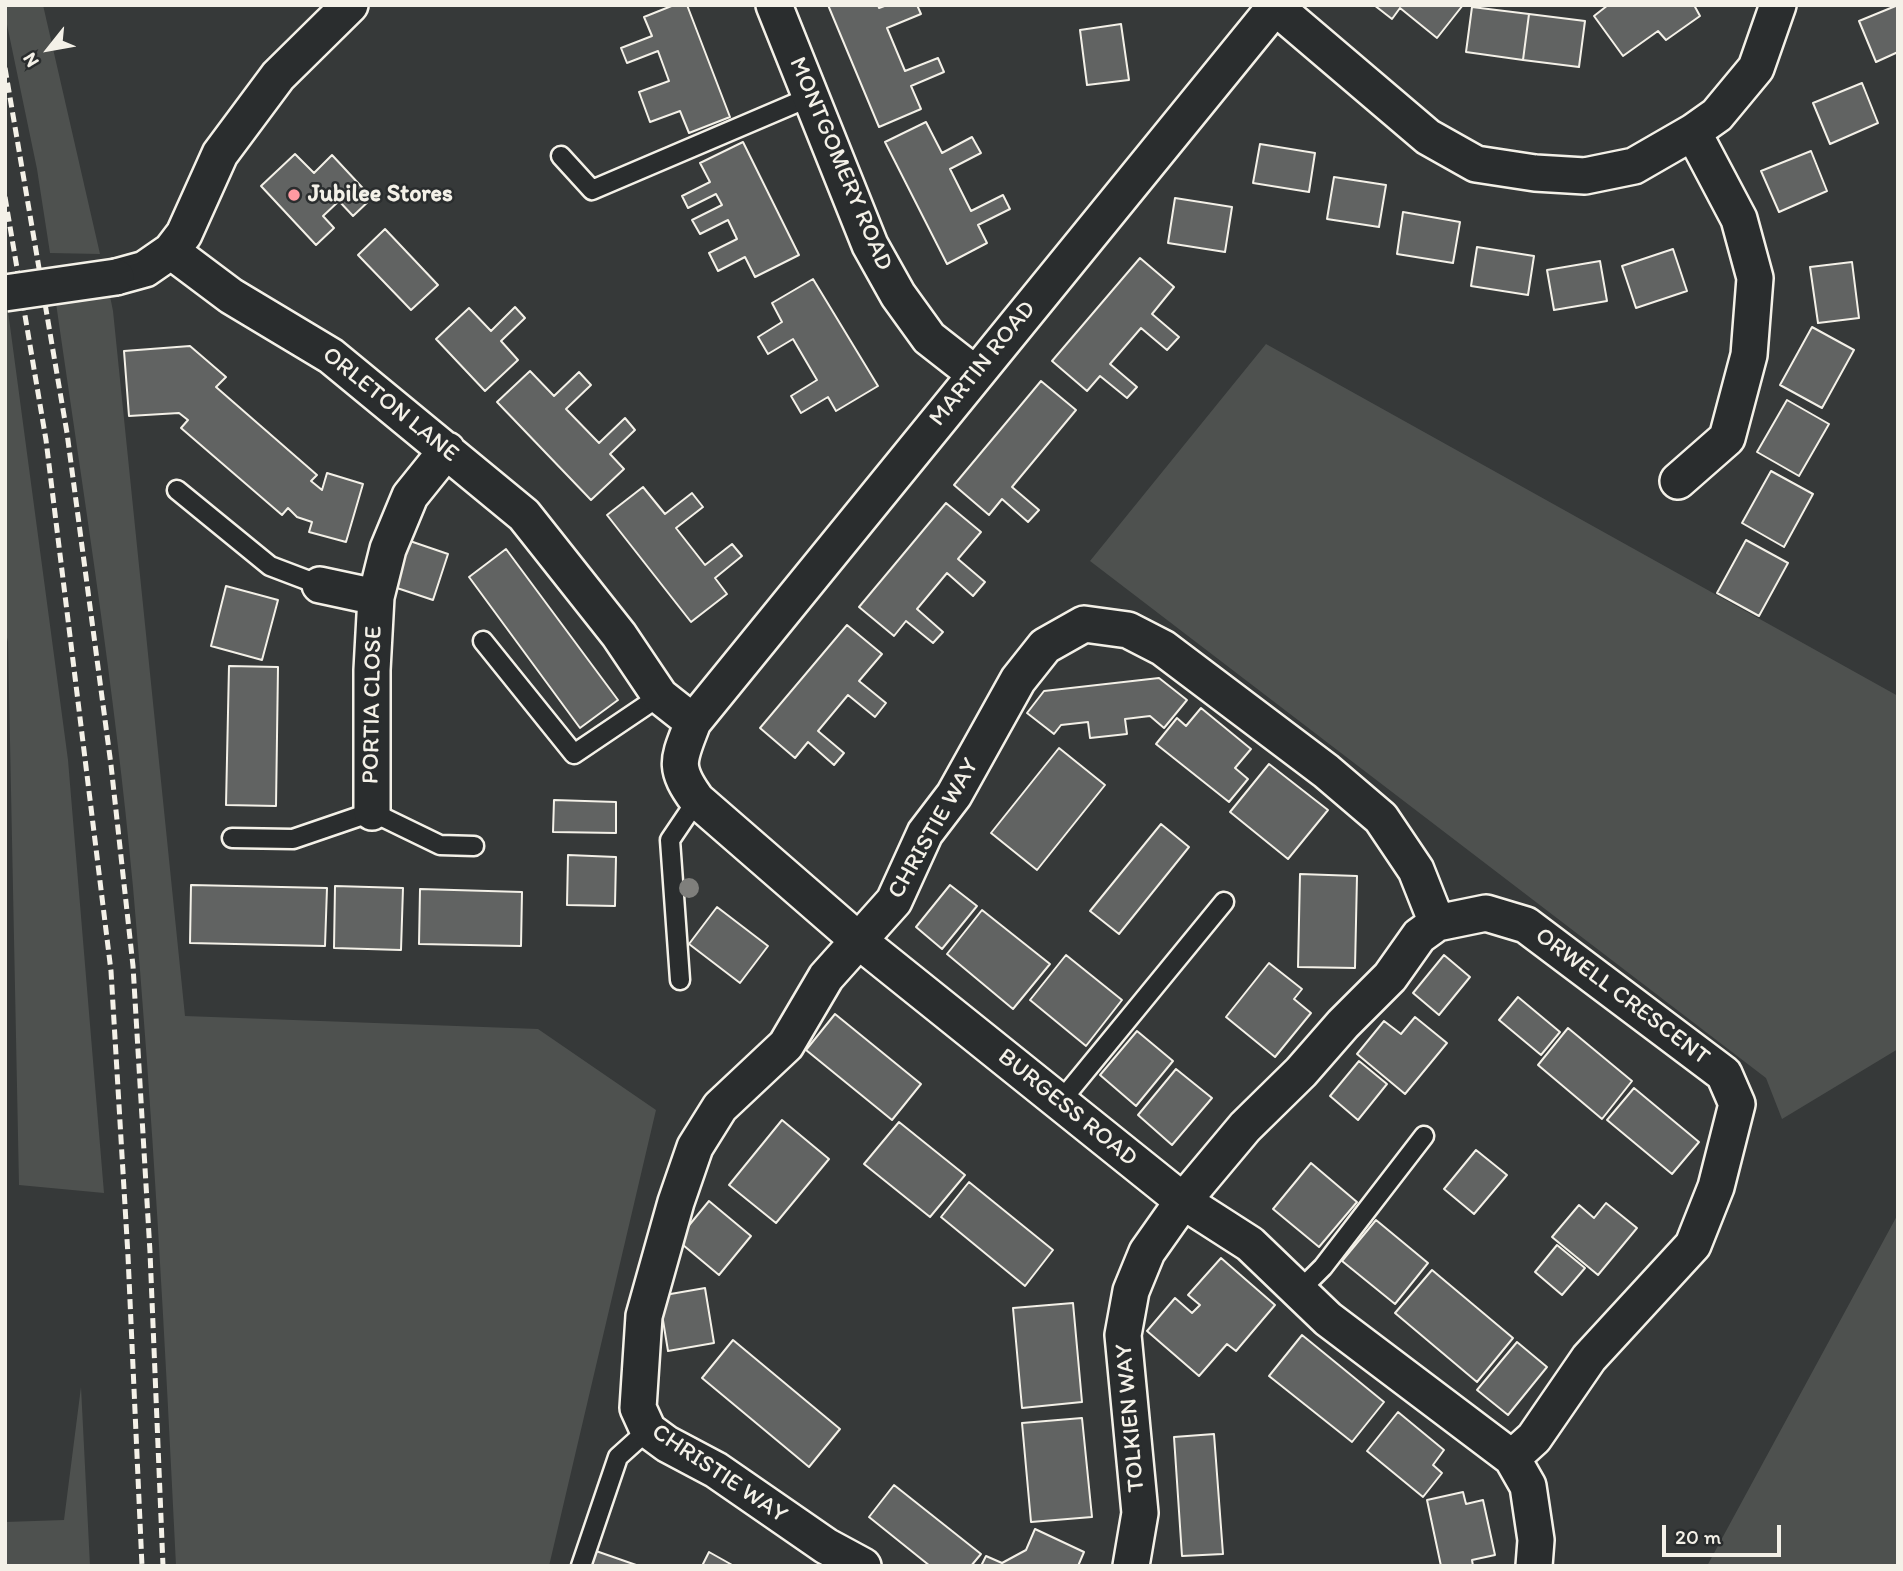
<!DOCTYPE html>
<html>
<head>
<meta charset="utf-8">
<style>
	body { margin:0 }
	#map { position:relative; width:1903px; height:1571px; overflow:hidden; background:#363939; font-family:Itim,sans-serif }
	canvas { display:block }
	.frame { position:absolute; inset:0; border:7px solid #f4f1e8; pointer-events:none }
	.north { position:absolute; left:14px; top:14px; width:70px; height:70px; -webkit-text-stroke:5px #2a2d2e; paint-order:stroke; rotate:239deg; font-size:19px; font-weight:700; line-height:28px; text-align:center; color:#f4f1e8 }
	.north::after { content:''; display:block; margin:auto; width:24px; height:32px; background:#f4f1e8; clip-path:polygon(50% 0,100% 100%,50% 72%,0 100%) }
	.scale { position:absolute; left:1662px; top:1525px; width:119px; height:32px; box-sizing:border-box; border:4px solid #f4f1e8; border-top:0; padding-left:9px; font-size:21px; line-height:24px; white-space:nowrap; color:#f4f1e8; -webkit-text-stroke:5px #2a2d2e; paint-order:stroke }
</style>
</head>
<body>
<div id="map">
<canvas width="1903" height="1571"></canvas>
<div class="frame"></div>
<div class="north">N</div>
<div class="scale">20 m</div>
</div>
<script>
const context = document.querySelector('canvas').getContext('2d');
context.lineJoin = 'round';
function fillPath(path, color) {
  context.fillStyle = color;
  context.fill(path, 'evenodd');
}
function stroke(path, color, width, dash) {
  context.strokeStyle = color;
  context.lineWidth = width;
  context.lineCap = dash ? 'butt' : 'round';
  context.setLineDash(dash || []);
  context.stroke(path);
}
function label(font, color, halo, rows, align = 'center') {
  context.font = font + ' Itim,sans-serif';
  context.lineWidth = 5;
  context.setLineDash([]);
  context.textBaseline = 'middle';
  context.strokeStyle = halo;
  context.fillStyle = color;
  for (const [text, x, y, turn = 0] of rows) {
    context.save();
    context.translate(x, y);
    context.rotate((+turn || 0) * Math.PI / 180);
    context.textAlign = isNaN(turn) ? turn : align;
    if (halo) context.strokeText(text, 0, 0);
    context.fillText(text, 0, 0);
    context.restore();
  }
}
fillPath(new Path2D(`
	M5,5H43L100,254L50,253L37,169L5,15Z
	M108,286L113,311L185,1016L538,1029L656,1110L549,1566H176C165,1339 153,1113 133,887C115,689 83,492 55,296Z
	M5,311H8L68,760L104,1193L19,1185L8,642L5,628Z
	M1266,344L1898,696V1049L1782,1119L1766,1078L1090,561Z
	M1898,1214V1566H1707Z
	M81,1387L90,1566H5V1522L64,1520Z`), '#4e514f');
const building = new Path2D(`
	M674,5H687L730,117L689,133L680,111L650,122L639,92L669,81L658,51L627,63L621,48L652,36L644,17Z
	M828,5H878L879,8L887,5H917L921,14L887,28L905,71L938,58L944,72L911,86L921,109L879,127Z
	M1374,5H1463L1437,38L1400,8L1392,19Z
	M1608,5H1694L1700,16L1666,40L1658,31L1623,56L1594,16Z
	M1898,5V52L1876,62L1859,21Z
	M1472,7L1529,14L1523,60L1466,52Z
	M1529,14L1585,21L1579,67L1523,60Z
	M1121,24L1129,80L1087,85L1080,30Z
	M1862,83L1878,123L1830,144L1813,103Z
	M926,122L942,153L972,137L981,153L950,169L971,211L1003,195L1010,209L978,225L987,243L947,264L885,142Z
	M743,142L799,255L755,277L745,257L718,271L709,253L737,239L728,220L700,234L692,220L722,205L716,194L688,208L682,196L710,182L700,163Z
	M1260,144L1315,153L1309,192L1253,183Z
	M1811,151L1827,191L1779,212L1761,171Z
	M295,154L314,173L332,155L372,198L353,216L339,201L323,216L334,228L316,245L261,186Z
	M1334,177L1386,185L1379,227L1327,219Z
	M1175,198L1232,207L1225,252L1168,243Z
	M1403,212L1460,222L1453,263L1397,254Z
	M385,229L438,285L411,310L358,255Z
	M1477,247L1534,256L1528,295L1471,286Z
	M1673,249L1687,291L1636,308L1622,266Z
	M1140,258L1174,287L1152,314L1179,337L1167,350L1141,328L1110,364L1137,387L1127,398L1100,376L1087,391L1052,361Z
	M1600,261L1607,301L1554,310L1547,270Z
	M1852,262L1859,318L1818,323L1810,267Z
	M813,279L878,386L836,411L828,397L801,413L791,396L817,380L793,339L768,354L758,337L782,322L772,303Z
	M515,307L525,318L501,341L518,360L485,391L436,339L469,308L491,331Z
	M1812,327L1854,350L1822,408L1780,385Z
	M190,346L226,377L216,387L317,475L311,481L322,490L327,473L363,484L346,542L309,532L312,522L297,517L288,508L282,515L181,428L188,420L179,413L129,416L124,351Z
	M530,371L554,396L579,372L591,385L566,409L599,443L625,418L635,430L610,454L624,469L591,500L497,402Z
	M1041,381L1076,410L1012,487L1039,510L1028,522L1002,499L989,515L954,485Z
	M1787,400L1829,424L1799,476L1757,452Z
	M1771,471L1813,494L1784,547L1742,523Z
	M643,487L665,514L692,493L703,507L676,528L705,565L732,544L742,556L715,578L727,594L691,622L607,515Z
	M946,503L981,532L958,559L985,582L973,596L947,573L917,609L943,632L933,643L906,621L894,636L859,607Z
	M407,540L448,554L433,600L391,586Z
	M1746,540L1788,563L1759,616L1717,593Z
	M506,549L618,700L580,728L469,577Z
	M226,586L278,600L262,660L211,646Z
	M847,625L882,654L859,681L886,703L875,717L848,695L818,731L844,753L834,765L808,742L795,758L760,728Z
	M229,666L278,667L276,806L226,805Z
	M1159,678L1187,700L1164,728L1150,716L1125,719L1127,734L1090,738L1088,722L1061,725L1054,734L1027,713L1044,691Z
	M1201,708L1251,749L1235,768L1248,779L1229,802L1156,744L1177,718L1186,726Z
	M1059,748L1105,785L1037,870L991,833Z
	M1269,764L1328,810L1288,859L1230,812Z
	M554,800L616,802V833L553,832Z
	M1161,824L1189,847L1119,934L1090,911Z
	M568,855L616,857L615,906L567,905Z
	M1300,874L1357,876L1355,968L1298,967Z
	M191,885L327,888L325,946L190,943Z
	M950,885L977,906L942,949L916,927Z
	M335,886L403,888L401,950L334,948Z
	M420,889L522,892L521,946L419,944Z
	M717,907L768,946L740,983L689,944Z
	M982,910L1050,964L1013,1009L947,954Z
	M1066,955L1122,1000L1086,1046L1030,1000Z
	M1444,955L1470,977L1439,1015L1413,993Z
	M1269,963L1302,989L1294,999L1311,1013L1275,1057L1226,1017Z
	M1518,997L1560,1032L1541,1055L1499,1020Z
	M835,1014L921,1084L892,1120L806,1050Z
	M1415,1017L1447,1043L1405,1094L1357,1054L1384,1021L1401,1034Z
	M1568,1028L1632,1081L1602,1119L1538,1065Z
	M1137,1031L1173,1061L1136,1106L1100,1075Z
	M1359,1061L1387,1084L1358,1120L1330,1096Z
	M1176,1069L1212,1098L1172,1145L1138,1115Z
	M1634,1088L1699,1142L1672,1174L1607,1120Z
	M782,1120L829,1159L776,1223L729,1185Z
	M899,1122L965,1175L930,1217L864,1164Z
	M1476,1150L1507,1175L1474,1214L1444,1189Z
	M1311,1163L1357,1202L1319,1247L1273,1209Z
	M969,1182L1053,1250L1025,1286L941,1217Z
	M709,1201L751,1236L719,1275L677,1240Z
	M1606,1203L1637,1228L1598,1275L1552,1237L1579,1205L1594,1218Z
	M1376,1220L1428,1263L1395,1304L1342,1261Z
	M1557,1245L1585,1268L1562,1295L1535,1272Z
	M1221,1258L1275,1305L1236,1351L1227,1344L1199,1376L1147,1331L1175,1298L1192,1313L1200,1305L1188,1295Z
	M1432,1270L1513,1338L1477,1382L1395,1313Z
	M705,1288L714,1343L668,1351L659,1296Z
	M1073,1303L1082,1402L1022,1408L1013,1308Z
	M1302,1335L1384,1402L1352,1442L1269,1376Z
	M733,1340L840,1429L809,1467L702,1378Z
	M1517,1342L1547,1367L1508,1415L1477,1390Z
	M1398,1412L1444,1450L1433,1465L1442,1473L1423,1497L1367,1451Z
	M1082,1418L1092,1517L1031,1522L1022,1423Z
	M1214,1434L1223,1554L1182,1556L1174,1437Z
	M894,1485L981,1554L971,1566H930L869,1517Z
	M1463,1492L1466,1504L1483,1500L1495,1555L1472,1560L1473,1566H1441L1427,1500Z
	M1035,1529L1084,1552L1078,1566H981L986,1556L1002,1563L1026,1550Z
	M596,1551L639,1566H591Z
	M709,1552L734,1566H702Z`);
fillPath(building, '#616362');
stroke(building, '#f4f1e8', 2);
const lane = new Path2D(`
	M561,156L592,190L810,97
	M177,490L270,566L320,585
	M483,641L574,754L660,696
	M232,838L293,839L372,812L440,845L474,846
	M680,980L670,840L697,800
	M1060,1102L1224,902
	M1299,1291L1323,1267L1424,1136
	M581,1566L618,1457L648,1430`);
const street = new Path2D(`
	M774,5L870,245L898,295L929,338L975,374
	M1273,5L1428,137L1476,164L1535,173L1585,176L1634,166L1693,132L1717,115L1756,68L1778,5
	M1275,7L693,722C679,759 672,766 697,800L858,940L1183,1201L1250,1244L1328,1319L1512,1458L1528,1486L1536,1540L1534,1566
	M171,251L231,296L331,356L524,515L619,635L660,696L693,722
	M116,277L145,269L171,251L184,234L220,154L278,76L350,5
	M1678,481L1727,438L1749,355L1755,278L1739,219L1693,132
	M320,585L376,597
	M372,812V670L376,597L388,549L410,496L447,450
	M863,1566L826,1546L716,1470L667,1444L648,1430L638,1408L644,1316L676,1202L695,1147L720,1107L786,1045L826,977L894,901L925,833L954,795L1018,680L1045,646L1084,624L1128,630L1163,648L1326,771L1381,818L1416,870L1437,923
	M1131,1566L1140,1513L1123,1335L1131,1291L1147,1252L1183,1201L1245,1127L1301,1072L1343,1024L1390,977L1419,936L1437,923L1486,913L1526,925L1724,1074L1737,1104L1716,1187L1693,1245L1589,1358L1534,1438L1512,1458`);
stroke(lane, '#f4f1e8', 23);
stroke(street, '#f4f1e8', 40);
stroke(lane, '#2a2d2e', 18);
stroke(street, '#2a2d2e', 35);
stroke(new Path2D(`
	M5,68L67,433L111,765L133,966L150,1252L163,1566
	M5,197L46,440L111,971L128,1256L142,1566`), '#f4f1e8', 5, [10, 5]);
const streetBridge = new Path2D(`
	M5,293L116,277`);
stroke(streetBridge, '#f4f1e8', 40, []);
stroke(streetBridge, '#2a2d2e', 35);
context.fillStyle = '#7f7f7c';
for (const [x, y] of [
	[689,888]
]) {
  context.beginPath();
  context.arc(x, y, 10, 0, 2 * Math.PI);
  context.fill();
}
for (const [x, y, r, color] of [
	[294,195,7,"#ff9aa2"]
]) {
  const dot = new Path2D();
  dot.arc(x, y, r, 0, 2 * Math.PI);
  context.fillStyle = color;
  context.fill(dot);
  stroke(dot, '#2a2d2e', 2.5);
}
label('24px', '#f4f1e8', '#2a2d2e', [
	["MONTGOMERY ROAD",840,164,67],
	["MARTIN ROAD",983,364,-51],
	["ORLETON LANE",390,405,39],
	["PORTIA CLOSE",373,705,-89],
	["CHRISTIE WAY",934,829,-60],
	["ORWELL CRESCENT",1622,997,37],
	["BURGESS ROAD",1067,1108,39],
	["TOLKIEN WAY",1131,1418,-95],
	["CHRISTIE WAY",719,1474,34]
]);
label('bold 24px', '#f4f1e8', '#2a2d2e', [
	["Jubilee Stores",308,195]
], 'left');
</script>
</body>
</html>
